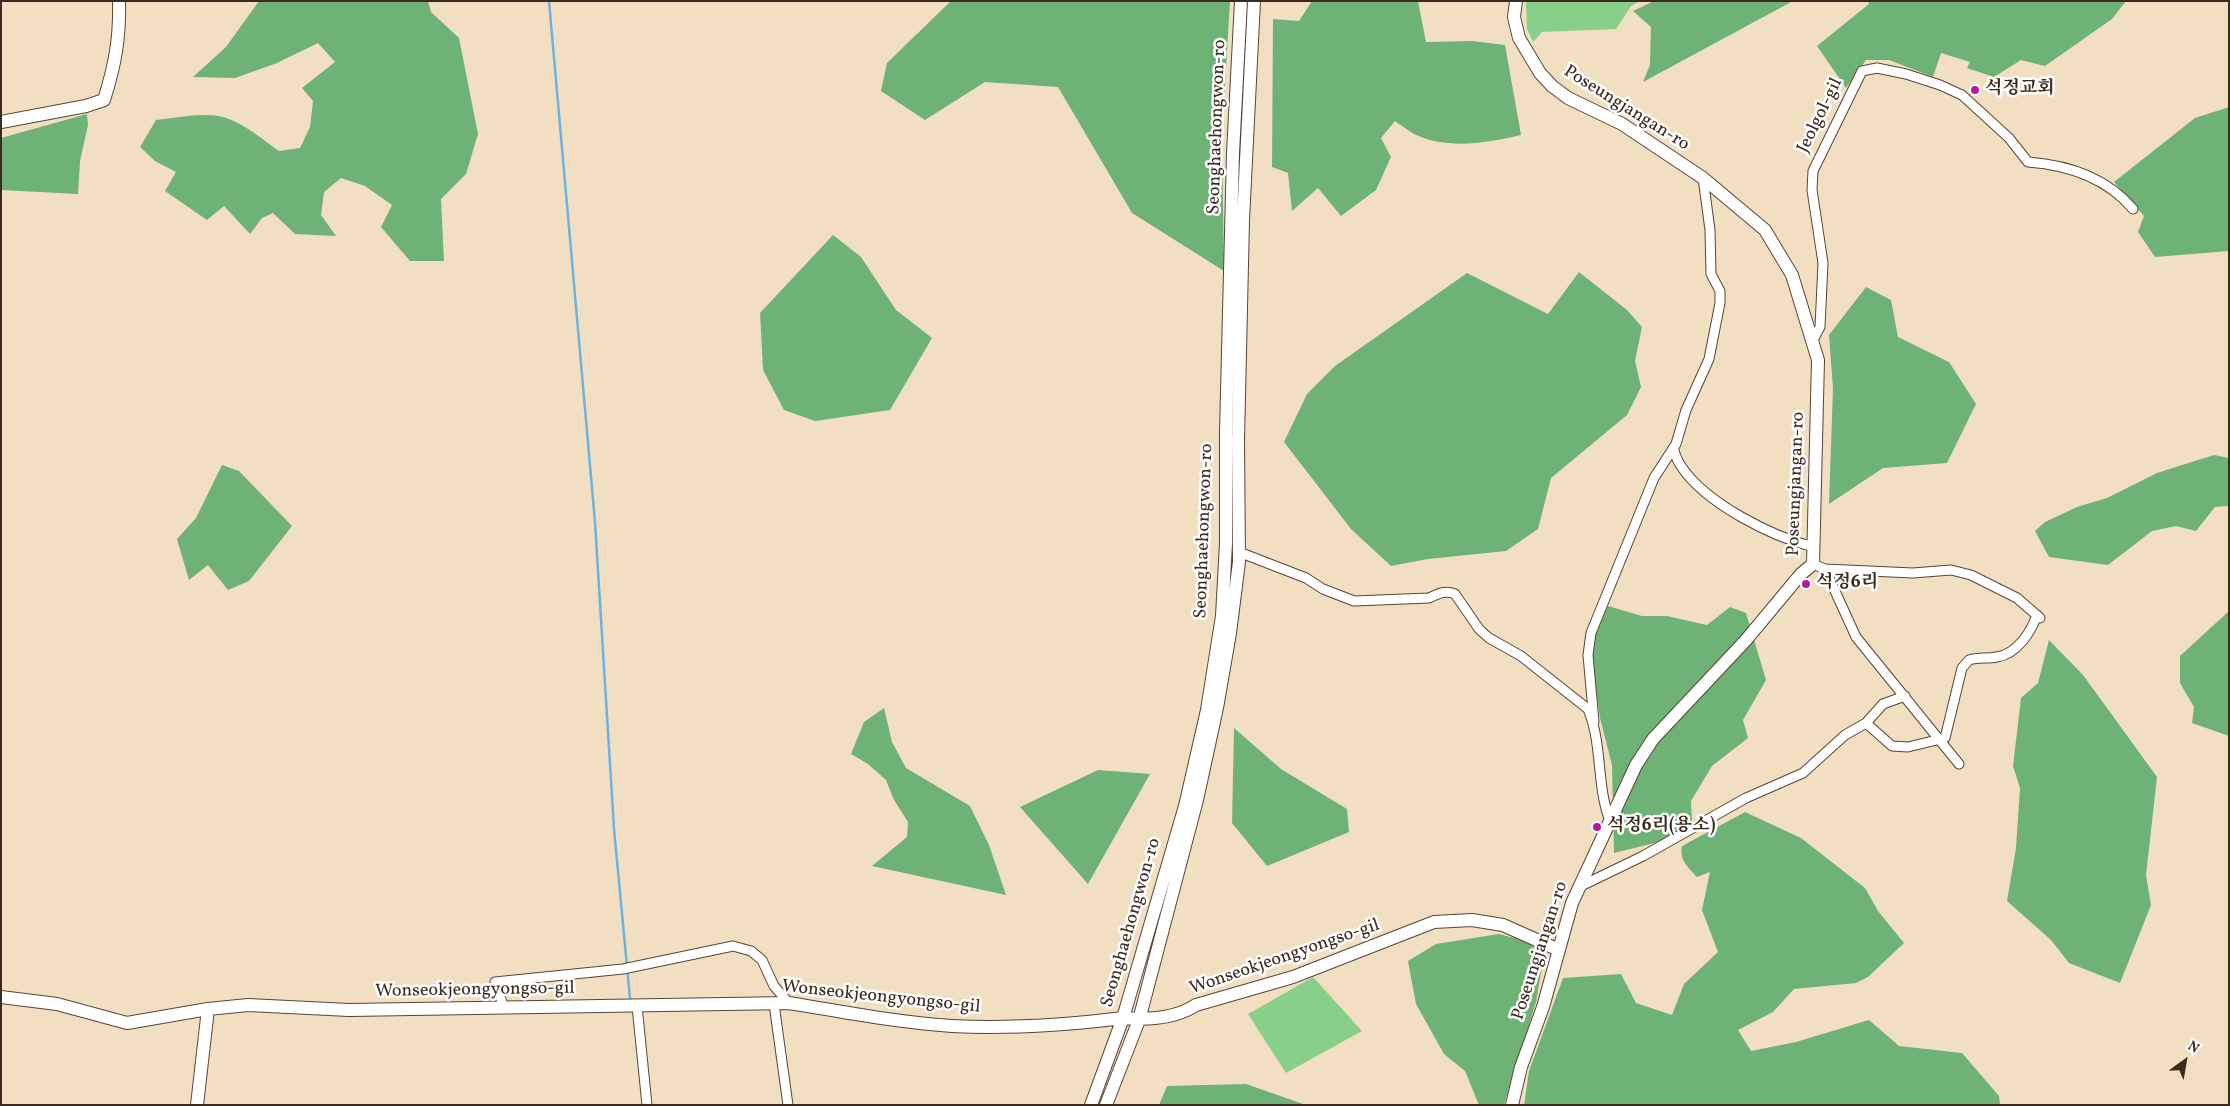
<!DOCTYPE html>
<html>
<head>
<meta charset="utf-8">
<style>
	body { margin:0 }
	#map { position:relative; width:2230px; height:1106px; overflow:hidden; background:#f2dfc2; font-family:Vollkorn,serif }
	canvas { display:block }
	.frame { position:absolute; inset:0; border:2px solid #3b2a1e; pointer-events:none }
	.north { position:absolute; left:2160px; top:1036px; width:50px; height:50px; -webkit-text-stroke:4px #fff; paint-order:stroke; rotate:32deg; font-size:14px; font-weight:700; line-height:20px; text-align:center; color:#3b2a1e }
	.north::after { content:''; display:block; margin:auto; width:18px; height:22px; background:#3b2a1e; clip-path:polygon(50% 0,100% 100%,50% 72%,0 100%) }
</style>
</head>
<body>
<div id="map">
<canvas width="2230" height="1106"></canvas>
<div class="frame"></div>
<div class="north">N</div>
</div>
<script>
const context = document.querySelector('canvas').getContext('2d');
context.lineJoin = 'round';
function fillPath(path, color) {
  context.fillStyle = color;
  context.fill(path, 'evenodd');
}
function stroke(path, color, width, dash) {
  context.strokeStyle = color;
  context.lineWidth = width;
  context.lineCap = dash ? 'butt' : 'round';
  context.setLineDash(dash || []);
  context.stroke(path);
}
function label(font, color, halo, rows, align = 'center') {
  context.font = font + ' Vollkorn,"Noto Serif KR",serif';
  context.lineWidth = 5;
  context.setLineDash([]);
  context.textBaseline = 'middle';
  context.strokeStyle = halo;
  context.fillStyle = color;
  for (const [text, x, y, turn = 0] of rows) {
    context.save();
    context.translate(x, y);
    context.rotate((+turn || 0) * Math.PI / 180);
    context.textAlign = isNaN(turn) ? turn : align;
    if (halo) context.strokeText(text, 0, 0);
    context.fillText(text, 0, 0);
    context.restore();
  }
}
fillPath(new Path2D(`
	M1526,1H1640L1631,6L1616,29L1542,32L1533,42L1527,29Z
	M1313,977L1362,1031L1286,1073L1248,1014Z`), '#88cf8a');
fillPath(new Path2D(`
	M259,1H428L431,12L459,38L478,134L466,174L441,199L444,261H410L381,227L392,205L365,186L341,178L324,192L321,215L336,236L295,234L273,213L262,218L250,234L224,206L207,220L165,191L176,172L155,161L140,147L156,120C176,118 198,113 219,116C240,120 262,139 279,151L300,148L310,127L313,101L302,88L335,62L318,43L277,63L235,78L193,77L226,47Z
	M951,1H1230L1222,136L1224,271L1132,213L1058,87L985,82L925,120L881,91L887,63Z
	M1312,1H1418L1426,42L1472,41L1505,45L1521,135C1486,143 1448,150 1414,134C1407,130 1401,125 1395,121L1381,138L1391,157L1376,190L1341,216L1318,188L1292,211L1288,173L1272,167L1273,19L1299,21Z
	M1654,1H1793L1643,82L1650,65L1651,27L1633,11Z
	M1868,1H2126L2112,19L2045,66L2021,60L1994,77L1967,68L1970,62L1941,53L1933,77L1889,60H1866L1846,88L1817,46L1869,4Z
	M2229,107V251L2155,257L2138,232L2144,216L2114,182L2195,118Z
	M87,114L88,125L80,161L78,194L1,190V138Z
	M833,235L861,257L896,310L932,338L890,410L815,421L784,410L763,370L760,313Z
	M1579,272L1627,310L1642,327L1635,361L1641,387L1627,415L1551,478L1538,529L1506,551L1428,559L1391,566L1351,529L1284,442L1307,394L1335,366L1467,273L1548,314Z
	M1866,287L1891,300L1898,337L1949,362L1976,404L1947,463L1883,468L1829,504L1833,388L1829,335Z
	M2214,455L2229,458V506L2215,507L2196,531L2176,526L2152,531L2108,565L2049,557L2035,531L2045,522L2077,507L2107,498L2157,473Z
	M222,465L239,471L292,526L249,581L228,590L208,565L189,580L177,539L196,518Z
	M1608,606L1642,616H1667L1707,625L1730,607L1746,613L1766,680L1743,720L1748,738L1712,766L1691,801L1692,822L1667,840L1614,853L1612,765L1600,718L1590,647Z
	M2229,611V736L2192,723L2194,707L2180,683V656Z
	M2049,640L2083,675L2157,777L2146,875L2151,905L2120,983L2069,963L2051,940L2007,901L2016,848L2020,788L2013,766L2021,698L2038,683Z
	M884,708L892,742L906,768L970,806L989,845L1006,895L872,866L907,837L908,822L894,800L886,780L868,764L851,754L864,722Z
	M1234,728L1281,769L1347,809L1349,832L1267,866L1232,823Z
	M1098,770L1150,774L1088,884L1020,807Z
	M1745,812L1801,838L1865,888L1878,911L1904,943L1868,977L1856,983L1794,989L1773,1012L1738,1030L1751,1051L1796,1042L1869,1020L1899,1046L1962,1053L1999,1096L2000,1105H1524L1529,1071L1563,978L1621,974L1636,1003L1672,1015L1684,984L1718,952L1702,910L1710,872L1697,877C1688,867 1679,860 1682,846Z
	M1499,934L1526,941L1544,955L1536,1002L1504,1105H1479L1465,1071L1444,1054L1416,1004L1408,961L1436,944Z
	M1246,1084L1306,1105H1159L1167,1086Z`), '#6eb276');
stroke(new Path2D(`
	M549,1L595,522L614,829L630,998`), '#6ab2e1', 2.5);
const street = new Path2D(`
	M1812,342L1820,327L1823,263L1812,190L1813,171L1862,71L1877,68L1906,74L1940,85L1962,95L2009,138L2028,162C2069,165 2106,177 2133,209
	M1673,448C1675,454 1677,461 1681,466C1705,503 1772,537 1814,547
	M1244,554L1306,578L1323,589L1354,601L1429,598C1439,593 1446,590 1455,594L1479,629L1489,638L1521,656L1588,709C1603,745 1596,785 1610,821
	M1813,564L1825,569L1913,573L1951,570L1971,575L2017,598L2040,618
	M1825,569L1856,637L1959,764
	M1594,722L1588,655L1591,633L1654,478L1676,444L1686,410L1709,359L1720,303V291L1711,274L1710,230L1703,178
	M1866,723L1892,746L1908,747L1945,738L1962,668L1969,660C1979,657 1987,659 1997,657C2017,654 2031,632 2037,615
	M1579,887L1643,856L1746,798L1803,773L1845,735L1866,723L1883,704L1905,696
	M774,1004L788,1105
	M637,1006L647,1105
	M504,1008L495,982L623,969L733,946L751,951L762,960L774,986L789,1003`);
const secondary = new Path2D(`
	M1,122L86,106L104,100C115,65 120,38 119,1
	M1,997L57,1004L127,1023L208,1009L248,1005L349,1010L789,1003C842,1012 897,1022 952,1026C1009,1029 1066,1025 1123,1018C1148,1020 1175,1019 1196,1005L1293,977L1434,922L1472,920L1503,925L1559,950
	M197,1105L208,1009
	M1091,1105L1123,1018L1185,806L1207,710L1222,616L1226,543V432L1233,153L1241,1
	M1106,1105L1139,1020L1197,800L1217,708L1230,633L1239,562L1238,440L1243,220L1254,1
	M1512,1105L1521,1067L1543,1007L1572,903L1636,765L1653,739L1746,640L1801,574L1813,564L1818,360L1792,275L1765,230L1703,178L1622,124L1568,98L1552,86L1540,73L1519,38L1514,17L1516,1`);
stroke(street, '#564537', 11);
stroke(secondary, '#564537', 14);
stroke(street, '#fff', 9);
stroke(secondary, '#fff', 12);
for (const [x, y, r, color] of [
	[1975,90,5,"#b5179e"],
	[1806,584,5,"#b5179e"],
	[1597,827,5,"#b5179e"]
]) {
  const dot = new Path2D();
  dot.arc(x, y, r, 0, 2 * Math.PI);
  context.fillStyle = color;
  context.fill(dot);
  stroke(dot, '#fff', 2);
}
label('bold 18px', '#3b2a1e', '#fff', [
	["석정교회",1985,90],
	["석정6리",1816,584],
	["석정6리(용소)",1607,827]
], 'left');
label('18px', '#3b2a1e', '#fff', [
	["Poseungjangan-ro",1626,109,32],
	["Jeolgol-gil",1821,116,-64],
	["Seonghaehongwon-ro",1218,127,-88],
	["Poseungjangan-ro",1797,484,-88],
	["Seonghaehongwon-ro",1205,531,-88],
	["Seonghaehongwon-ro",1132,923,-74],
	["Poseungjangan-ro",1541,951,-72],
	["Wonseokjeongyongso-gil",1285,958,-19],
	["Wonseokjeongyongso-gil",475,991,-1],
	["Wonseokjeongyongso-gil",881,998,6]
]);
</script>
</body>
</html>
